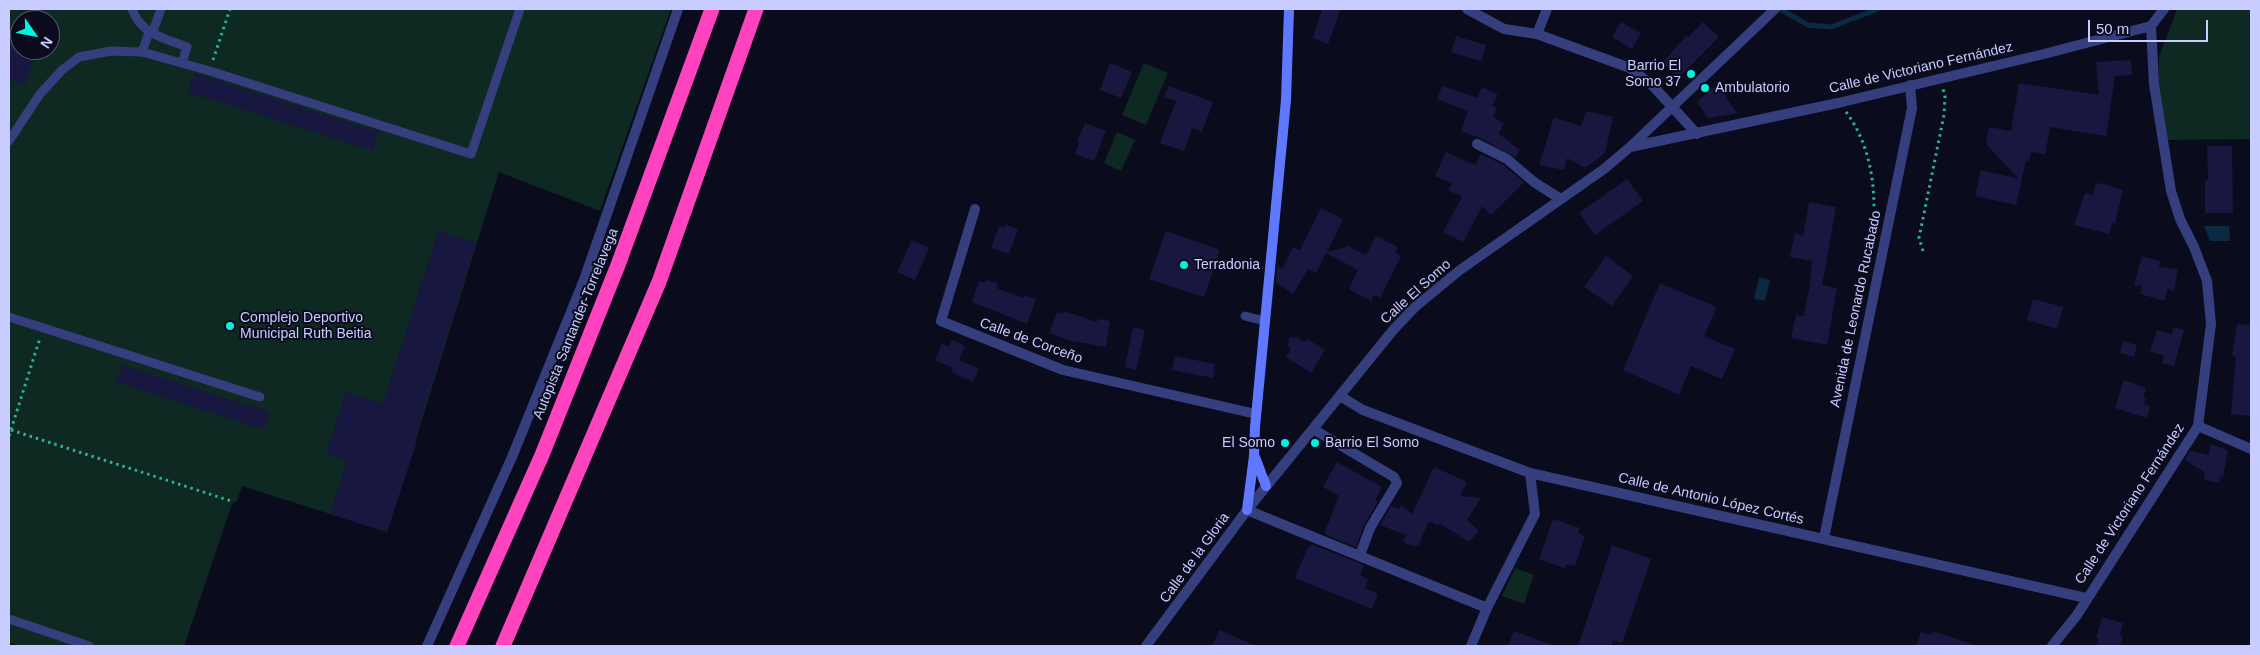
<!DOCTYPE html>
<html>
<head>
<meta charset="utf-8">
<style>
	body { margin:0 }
	#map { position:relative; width:2260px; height:655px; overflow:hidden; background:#0b0b1e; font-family:Helvetica,sans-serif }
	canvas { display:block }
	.frame { position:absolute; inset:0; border:10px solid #c8ccff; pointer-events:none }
	.north { position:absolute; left:10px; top:10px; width:50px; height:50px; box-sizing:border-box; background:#0b0b1e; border:1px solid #575878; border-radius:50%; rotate:123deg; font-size:14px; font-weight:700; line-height:20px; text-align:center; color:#c8ccff }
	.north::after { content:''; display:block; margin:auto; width:18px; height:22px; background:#00f3e0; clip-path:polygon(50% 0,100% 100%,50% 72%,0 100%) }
	.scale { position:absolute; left:2088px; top:20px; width:120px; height:22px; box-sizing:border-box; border:2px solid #c8ccff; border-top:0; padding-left:6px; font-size:15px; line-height:18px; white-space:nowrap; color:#c8ccff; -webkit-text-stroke:4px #0b0b1e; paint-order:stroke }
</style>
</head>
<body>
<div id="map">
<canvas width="2260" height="655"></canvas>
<div class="frame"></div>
<div class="north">N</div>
<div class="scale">50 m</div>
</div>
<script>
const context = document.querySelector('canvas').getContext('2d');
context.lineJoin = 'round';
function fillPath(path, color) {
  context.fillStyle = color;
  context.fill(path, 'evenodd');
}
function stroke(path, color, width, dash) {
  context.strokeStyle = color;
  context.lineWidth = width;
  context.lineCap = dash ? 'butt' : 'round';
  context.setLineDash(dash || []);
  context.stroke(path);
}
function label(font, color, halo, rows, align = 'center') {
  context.font = font + ' Helvetica,sans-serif';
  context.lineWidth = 4;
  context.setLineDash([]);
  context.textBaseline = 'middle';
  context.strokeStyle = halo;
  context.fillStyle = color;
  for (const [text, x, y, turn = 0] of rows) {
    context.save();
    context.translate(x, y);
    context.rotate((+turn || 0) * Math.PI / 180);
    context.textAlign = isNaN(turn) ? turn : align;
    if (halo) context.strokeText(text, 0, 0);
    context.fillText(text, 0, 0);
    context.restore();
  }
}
fillPath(new Path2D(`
	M9,9H671L600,211L499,172L387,532L242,486L237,501L232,504L184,646H19L9,643ZM20,20H50V50H20Z
	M2177,9H2251V139L2167,140L2159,86V57Z
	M1144,63L1168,73L1146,125L1122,115Z
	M1117,132L1135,140L1121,171L1104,163Z
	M1515,568L1534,575L1524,604L1502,596Z`), '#0e2822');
fillPath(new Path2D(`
	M2204,226H2229L2230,241H2210Z
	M1759,277L1770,280L1765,301L1754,299Z`), '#0a2a43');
stroke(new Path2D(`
	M1780,9L1808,25L1831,27L1878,9`), '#0a2a43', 5);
fillPath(new Path2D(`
	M1322,9H1341L1328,44L1313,38Z
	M1621,22L1641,33L1632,49L1612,37Z
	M1703,22L1719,37L1678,78L1662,63L1687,35L1688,37Z
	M1456,36L1486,45L1481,61L1451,52Z
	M9,50H36L25,85L9,80Z
	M2131,60L2132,75L2115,76L2106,136L2050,127L2045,154L2031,152L2029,162L2026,161L2016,205L1975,196L1981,170L2019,179L1986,144L1989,127L2011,131L2019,83L2099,95L2096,62Z
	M1110,63L1132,72L1121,98L1100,90Z
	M194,73L379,132L373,151L188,92Z
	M1717,84L1737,113L1708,118L1697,102Z
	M1169,86L1213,102L1202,132L1192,128L1184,151L1160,143L1176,101L1164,97Z
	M1442,86L1477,98L1482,87L1498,95L1492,106L1497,108L1493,117L1504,123L1499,134L1520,150L1515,157L1480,138L1461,131L1468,111L1437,99Z
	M1586,111L1613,117L1605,153L1585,168L1567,158L1564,170L1539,165L1554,117L1581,126Z
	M1085,123L1106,131L1094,161L1075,154L1079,143L1077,142Z
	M2207,146H2232L2233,213H2205V180H2208Z
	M1446,152L1475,165L1481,154L1503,165L1524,182L1491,215L1482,206L1463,242L1443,232L1462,197L1448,190L1452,183L1435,176Z
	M1627,179L1643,201L1595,235L1579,213Z
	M2100,183L2123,190L2115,223H2112L2109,234L2074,225L2085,193L2093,195L2095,185Z
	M1809,202L1836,207L1822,285L1837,288L1827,345L1791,338L1796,315L1804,316L1810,284L1812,261L1790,257L1795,233L1803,236Z
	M1321,208L1343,219L1327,252L1348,246L1366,255L1376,236L1398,247L1395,253L1401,256L1380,298L1374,295L1371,301L1349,289L1358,270L1326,253L1316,273L1308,269L1293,294L1276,283L1277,266L1282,269L1293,247L1300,250Z
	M1006,225L1018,229L1009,254L991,248L999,226L1005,228Z
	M438,231L476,243L414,440L417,441L387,532L330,514L347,460L326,454L346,392L383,404Z
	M1166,231L1220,250L1204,297L1149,279Z
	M912,240L929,248L915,280L897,272Z
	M1606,256L1633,276L1612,306L1584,287Z
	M2142,256L2160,261L2159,267L2178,269L2174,291L2167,289L2165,301L2140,294L2142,286L2134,285Z
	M986,280L998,284L996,288L1023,298L1024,295L1036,299L1027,324L972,302L979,281L985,283Z
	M1660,283L1717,307L1704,336L1735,349L1722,379L1691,366L1679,395L1623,370Z
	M2033,299L2063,307L2057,329L2027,320Z
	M1064,311L1097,322L1098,319L1110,321L1106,347L1072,341L1049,333L1057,312L1063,314Z
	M2237,324L2251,325V416L2231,414L2236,357L2232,356Z
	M1133,327L1145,330L1136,370L1125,367Z
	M2174,327L2184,330L2174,366L2162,363L2164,356L2150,351L2157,330L2171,334L2170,338Z
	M1296,337L1305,342L1307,339L1325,350L1311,373L1286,357L1291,349L1288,346L1289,338Z
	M952,340L965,346L959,360L979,369L973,382L951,372L953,368L935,360L942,344L949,347Z
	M2123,341L2137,345L2134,357L2120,353Z
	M1175,356L1215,364L1213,378L1172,370Z
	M122,365L269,412L264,430L116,382Z
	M2124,380L2146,388L2143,397L2146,398L2144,404L2150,406L2147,418L2115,408Z
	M2211,444L2228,450L2223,477H2220L2219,483L2204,480L2205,473L2185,460L2190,451L2209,455Z
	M1337,462L1382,487L1375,500L1378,501L1364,525L1356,547L1324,534L1339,496L1323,487Z
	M1434,467L1467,482L1460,496L1481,498L1467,520L1479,531L1469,542L1439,523L1438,525L1429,521L1418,546L1415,545V547L1403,542L1406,535L1380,525L1391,506L1399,509L1401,505L1412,514Z
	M1553,519L1580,528L1578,533L1585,536L1575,566L1567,564L1565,568L1539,559Z
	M1311,544L1364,565L1360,575L1368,579L1365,588L1378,594L1372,609L1295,578L1308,547L1309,548Z
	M1612,545L1651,559L1622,643L1613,640L1611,646H1578Z
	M2102,617L2123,623L2120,635L2123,636L2120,646H2097L2099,639L2096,638Z
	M1220,630L1255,646H1212Z
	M1514,631L1550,644V646H1508Z
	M1932,631L1971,644L1970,646H1916L1921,632L1931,635Z`), '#18173f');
stroke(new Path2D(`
	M213,60L230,9
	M1846,112C1870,143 1878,192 1872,230
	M1923,251L1919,238L1944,115L1945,96L1943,89
	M11,430L231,501
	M9,436L40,338`), '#2ab291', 3, [2.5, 4]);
stroke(new Path2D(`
	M132,9C141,34 163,38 187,47L182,63
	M152,34L161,9
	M142,52L149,32
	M9,141L40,94L62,70L79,57L111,51L142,52L210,71L471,154L520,9
	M1245,316L1265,321
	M9,317L260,397
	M9,619L89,646`), '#353f7e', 9);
stroke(new Path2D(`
	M1467,9L1504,29L1537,34L1630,68L1653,86L1697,134
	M1537,34L1547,9
	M1477,144L1507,159L1534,182L1559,198
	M1630,147L1838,103L2044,54L2151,26L2164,9
	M975,209L941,321L1063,370L1256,414
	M1340,396L1363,410L1530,473L2086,598
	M2198,426L2251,449
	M1313,429L1394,477L1397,483L1370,528L1360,555
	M1247,510L1487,608
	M1824,538L1912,108L1910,85
	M427,646L512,457L584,280L678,9
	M1146,646L1247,510L1394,329L1415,307L1460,270L1604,169L1630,147L1775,9
	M1471,646L1487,608L1535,514L1530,473
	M2052,646L2077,615L2198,426L2211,324L2207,281L2194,247L2180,219L2171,191L2154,84L2151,26`), '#353f7e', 10);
stroke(new Path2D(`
	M1255,457L1266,486
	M1247,510L1254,456L1255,427L1286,100L1289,9`), '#5f78ff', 10);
stroke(new Path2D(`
	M457,646L542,455L618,265L712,9
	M503,646L659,282L756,9`), '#ff43bf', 15);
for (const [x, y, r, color] of [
	[1691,74,5,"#00f3e0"],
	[1705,88,5,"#00f3e0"],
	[1184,265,5,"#00f3e0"],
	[230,326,5,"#00f3e0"],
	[1285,443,5,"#00f3e0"],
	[1315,443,5,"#00f3e0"]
]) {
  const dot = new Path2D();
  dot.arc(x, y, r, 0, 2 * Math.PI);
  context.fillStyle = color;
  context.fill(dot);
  stroke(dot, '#0b0b1e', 2);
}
label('14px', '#c8ccff', '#0b0b1e', [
	["Barrio El",1681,66,"right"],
	["Somo 37",1681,82,"right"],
	["Ambulatorio",1715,88],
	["Terradonia",1194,265],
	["Complejo Deportivo",240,318],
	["Municipal Ruth Beitia",240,334],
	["El Somo",1275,443,"right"],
	["Barrio El Somo",1325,443]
], 'left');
label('14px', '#c8ccff', '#0b0b1e', [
	["Calle de Victoriano Fernández",1921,68,-13],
	["Calle El Somo",1416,292,-42],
	["Avenida de Leonardo Rucabado",1856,309,-78],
	["Autopista Santander-Torrelavega",576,324,-68],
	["Calle de Corceño",1031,341,20],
	["Calle de Antonio López Cortés",1711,499,13],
	["Calle de Victoriano Fernández",2130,504,-57],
	["Calle de la Gloria",1195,558,-54]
]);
</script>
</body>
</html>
